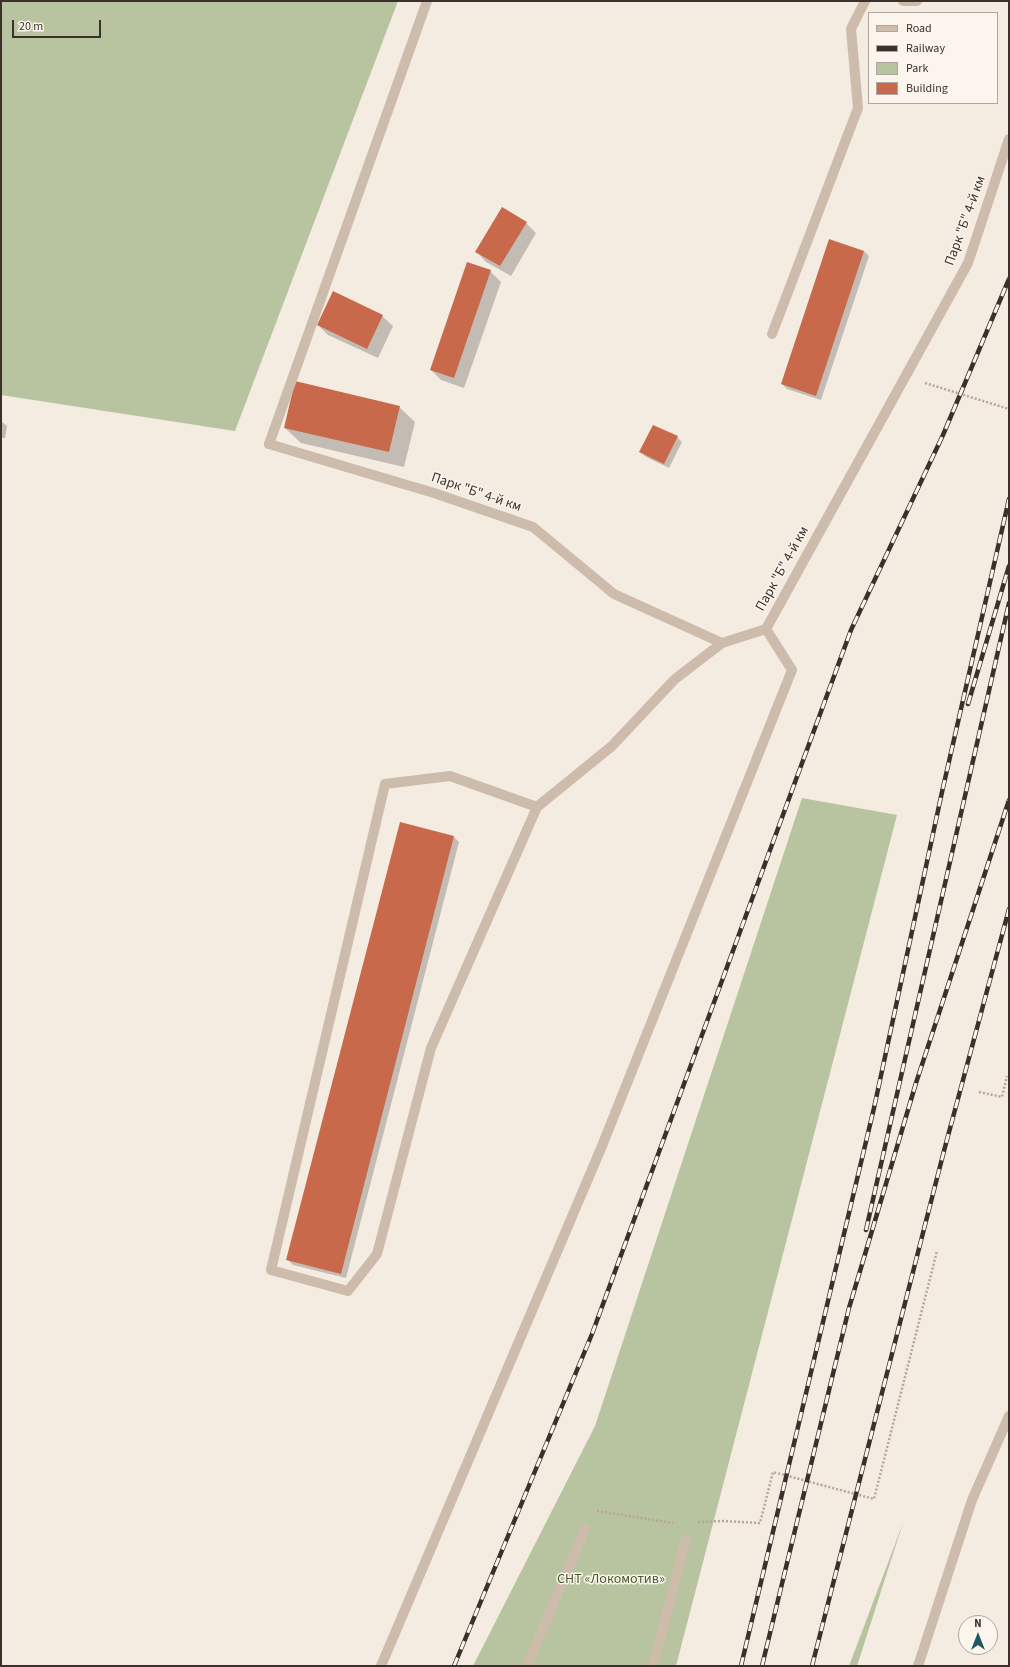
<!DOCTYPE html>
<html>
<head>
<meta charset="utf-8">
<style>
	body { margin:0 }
	#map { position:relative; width:1010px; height:1667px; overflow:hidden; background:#f4ebe1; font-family:"Source Sans 3",sans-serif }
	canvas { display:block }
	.frame { position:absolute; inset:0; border:2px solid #3b302b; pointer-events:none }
	.legend { position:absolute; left:868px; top:12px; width:130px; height:92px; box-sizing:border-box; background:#fbf5ee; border:1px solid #aea6a0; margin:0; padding:5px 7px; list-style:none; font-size:12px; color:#3b302b }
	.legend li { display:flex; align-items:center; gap:8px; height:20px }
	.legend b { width:20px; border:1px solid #aea6a0 }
	.north { position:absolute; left:958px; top:1615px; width:40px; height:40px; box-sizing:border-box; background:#fbf5ee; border:1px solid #aea6a0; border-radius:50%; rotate:0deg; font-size:11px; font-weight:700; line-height:16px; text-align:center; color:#3b302b }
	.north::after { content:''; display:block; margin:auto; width:14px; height:18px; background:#1f5a5e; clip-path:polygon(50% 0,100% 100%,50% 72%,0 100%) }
	.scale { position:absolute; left:12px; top:20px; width:89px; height:18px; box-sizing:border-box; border:2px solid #3b302b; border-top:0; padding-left:5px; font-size:12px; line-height:14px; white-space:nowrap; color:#3b302b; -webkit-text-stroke:3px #fbf5ee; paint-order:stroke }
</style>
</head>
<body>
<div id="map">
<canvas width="1010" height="1667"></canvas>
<div class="frame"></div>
<ul class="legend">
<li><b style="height:5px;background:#cdbbac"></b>Road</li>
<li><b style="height:5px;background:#3b302b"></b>Railway</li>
<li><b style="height:11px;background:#b8c4a0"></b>Park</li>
<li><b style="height:11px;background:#c8694b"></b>Building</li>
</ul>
<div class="north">N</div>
<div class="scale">20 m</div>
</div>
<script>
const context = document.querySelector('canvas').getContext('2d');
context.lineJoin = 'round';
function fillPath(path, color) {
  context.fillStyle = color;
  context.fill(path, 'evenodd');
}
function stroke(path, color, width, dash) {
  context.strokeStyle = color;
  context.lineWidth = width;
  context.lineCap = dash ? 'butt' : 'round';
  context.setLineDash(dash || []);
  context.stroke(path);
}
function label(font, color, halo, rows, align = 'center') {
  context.font = font + ' "Source Sans 3",sans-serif';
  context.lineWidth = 3;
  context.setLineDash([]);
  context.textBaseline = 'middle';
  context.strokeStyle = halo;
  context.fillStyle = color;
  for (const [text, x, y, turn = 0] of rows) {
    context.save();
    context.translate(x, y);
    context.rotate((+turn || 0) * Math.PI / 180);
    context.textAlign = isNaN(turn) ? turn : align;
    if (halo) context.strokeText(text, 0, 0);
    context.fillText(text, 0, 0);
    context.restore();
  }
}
fillPath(new Path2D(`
	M1,1H398L235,431L1,395Z
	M802,798L897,815L676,1666H473L595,1426Z
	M903,1523L857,1666H849Z`), '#b8c4a0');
fillPath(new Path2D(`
	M526,223L536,233L511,276L486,262L476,251Z
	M829,240L864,251L869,256L821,400L787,389L782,384Z
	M490,271L501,282L464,388L441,380L431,370Z
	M382,316L393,326L378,358L328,335L318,325Z
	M399,407L415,422L404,467L301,443L285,428Z
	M1,421L7,426L5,438H1Z
	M677,437L682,442L669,468L646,457L641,452Z
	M401,823L454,837L459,842L346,1278L293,1265L288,1260Z`), '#0003');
fillPath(new Path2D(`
	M502,207L527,222L500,266L475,252Z
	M829,239L864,251L816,396L781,384Z
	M467,262L491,270L454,378L430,370Z
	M333,291L383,315L367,349L317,325Z
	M295,381L400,406L389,452L284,428Z
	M653,425L678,436L664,464L639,452Z
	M400,822L454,836L341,1274L286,1260Z`), '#c8694b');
stroke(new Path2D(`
	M925,383L1009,409
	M979,1092L1002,1097L1007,1076
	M597,1511L673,1523
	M698,1522L723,1521L760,1523L773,1472L874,1499L937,1251`), '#b9a596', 2.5, [2, 2]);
stroke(new Path2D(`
	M903,1H917
	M772,334L858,108L851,29L865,1
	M269,444L427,1
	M537,807L450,776L385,784L271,1270L348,1291L377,1254L431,1048L537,807L612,746L675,679L722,643
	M381,1666L602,1146L792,670L766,629
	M653,1666L686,1539
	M918,1666L972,1500L1009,1416`), '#cdbbac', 10);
stroke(new Path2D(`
	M269,444L434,493L533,527L614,594L722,643L766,629L968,263L1009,139
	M527,1666L585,1529`), '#cdbbac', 10);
const rail = new Path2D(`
	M968,704L1009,566
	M866,1230L1009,603
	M454,1666L592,1334L851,630L943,435L1009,279
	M741,1666L874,1108L942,792L1009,499
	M762,1666L849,1308L916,1083L1009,800
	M812,1666L945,1147L1009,909`);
stroke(rail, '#3b302b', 4.5);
stroke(rail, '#fbf5ee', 3, [9]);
label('14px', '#3b302b', '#fbf5ee', [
	["Парк \"Б\" 4-й км",966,221,-70],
	["Парк \"Б\" 4-й км",476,493,19],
	["Парк \"Б\" 4-й км",783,569,-61]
]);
label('14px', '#4a5a2e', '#fbf5ee', [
	["СНТ «Локомотив»",611,1580]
]);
</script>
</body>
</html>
